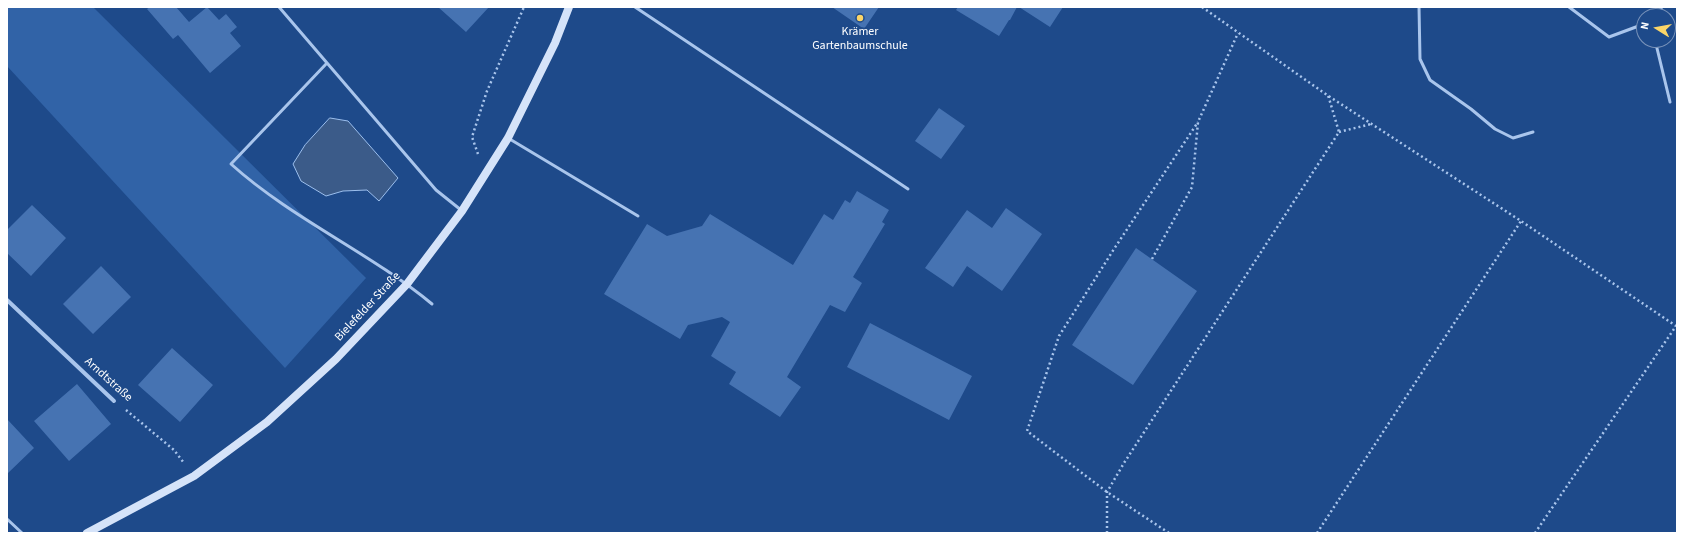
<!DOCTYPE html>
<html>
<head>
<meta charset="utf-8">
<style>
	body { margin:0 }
	#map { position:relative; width:1684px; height:540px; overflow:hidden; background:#1e4a8a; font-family:"Source Sans 3",sans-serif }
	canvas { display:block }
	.frame { position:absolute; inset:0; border:8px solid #fff; pointer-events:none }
	.north { position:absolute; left:1636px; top:8px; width:40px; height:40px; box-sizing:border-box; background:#1e4a8a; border:1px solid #7892b9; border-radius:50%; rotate:281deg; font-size:11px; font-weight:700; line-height:16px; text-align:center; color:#fff }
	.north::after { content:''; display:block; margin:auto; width:14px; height:18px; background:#fbd568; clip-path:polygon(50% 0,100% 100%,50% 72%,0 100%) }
</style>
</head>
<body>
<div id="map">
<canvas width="1684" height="540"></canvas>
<div class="frame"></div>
<div class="north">N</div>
</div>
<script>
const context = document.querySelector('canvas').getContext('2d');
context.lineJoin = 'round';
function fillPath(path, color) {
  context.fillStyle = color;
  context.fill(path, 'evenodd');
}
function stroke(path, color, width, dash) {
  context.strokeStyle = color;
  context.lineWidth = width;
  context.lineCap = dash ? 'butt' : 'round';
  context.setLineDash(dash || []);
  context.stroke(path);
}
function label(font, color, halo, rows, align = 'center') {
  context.font = font + ' "Source Sans 3",sans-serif';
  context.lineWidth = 3.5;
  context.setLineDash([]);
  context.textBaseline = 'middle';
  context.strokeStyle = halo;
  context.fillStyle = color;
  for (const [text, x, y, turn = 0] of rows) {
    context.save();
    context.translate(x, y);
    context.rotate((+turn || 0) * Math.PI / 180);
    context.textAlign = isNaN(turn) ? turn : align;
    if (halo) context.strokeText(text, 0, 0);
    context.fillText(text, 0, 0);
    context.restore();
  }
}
fillPath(new Path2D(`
	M7,7H93L366,278L285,368L7,66Z`), '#3163a7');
const water = new Path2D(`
	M330,118L348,121L398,178L379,201L367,190L343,191L326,196L301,181L293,164L305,145Z`);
fillPath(water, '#3b5b89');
stroke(water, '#9cbfed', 1);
fillPath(new Path2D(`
	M150,7H176L189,22L207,7L219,20L226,14L237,27L230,33L241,46L210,73L178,35L173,39L147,9Z
	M438,7H489L466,32Z
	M832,7H879L864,29Z
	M958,7H1017L1010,20H1009L999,36L956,10Z
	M1019,7H1063L1050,27Z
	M939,108L965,126L941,159L915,141Z
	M857,191L889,210L882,222L885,224L853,277L862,283L845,312L830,305L787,377L801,387L780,417L729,384L736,372L711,356L730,322L722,317L688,325L680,339L604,294L647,224L667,236L702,226L710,214L793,265L824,214L833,220L845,200L850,203Z
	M32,205L66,238L31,276L7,253V230Z
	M1006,208L1042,234L1002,291L967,266L953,287L925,268L967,210L992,228Z
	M1136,248L1197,291L1133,385L1072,345Z
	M101,266L131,297L93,334L63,304Z
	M870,323L972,376L949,420L847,367Z
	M172,348L213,385L180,422L138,385Z
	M77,384L111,424L69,461L34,421Z
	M7,419L34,448L7,474Z`), '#4673b2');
stroke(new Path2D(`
	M1202,7L1327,95L1521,221L1676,326L1535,533
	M1339,132L1371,124
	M478,154L472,137L487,91L524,7
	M1152,259L1192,187L1198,122L1238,33
	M126,410L174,450L184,463
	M1107,533V492L1124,463L1339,132L1328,95
	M1169,533L1107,492L1027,431L1059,336L1114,249L1198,122
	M1317,533L1521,221`), '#a9c5ec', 2.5, [2, 3]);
stroke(new Path2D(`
	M279,7L436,190L461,210
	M635,7L908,189
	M1419,7L1420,59L1430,80L1471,109L1495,129L1513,138L1533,132
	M1569,7L1609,37L1644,24
	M1654,16L1662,7
	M1655,40L1670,102
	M327,63L231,164C292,219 369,252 432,304
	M508,138L638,216
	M7,519L22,533`), '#a9c5ec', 3);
stroke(new Path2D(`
	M7,300L114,401`), '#a9c5ec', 4);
stroke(new Path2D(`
	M87,533L194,476L267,422L336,359L407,284L462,211L508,138L555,43L569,7`), '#d5e3f9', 8);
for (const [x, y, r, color] of [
	[860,18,4,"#fbd568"]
]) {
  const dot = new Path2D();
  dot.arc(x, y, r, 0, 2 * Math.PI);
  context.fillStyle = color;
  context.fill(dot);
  stroke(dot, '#1e4a8a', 1.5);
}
label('12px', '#fff', '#1e4a8a', [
	["Krämer",860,32],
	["Gartenbaumschule",860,46]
]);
label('12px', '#fff', '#1e4a8a', [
	["Bielefelder Straße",368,307,-47],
	["Arndtstraße",108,380,42]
]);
</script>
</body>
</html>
